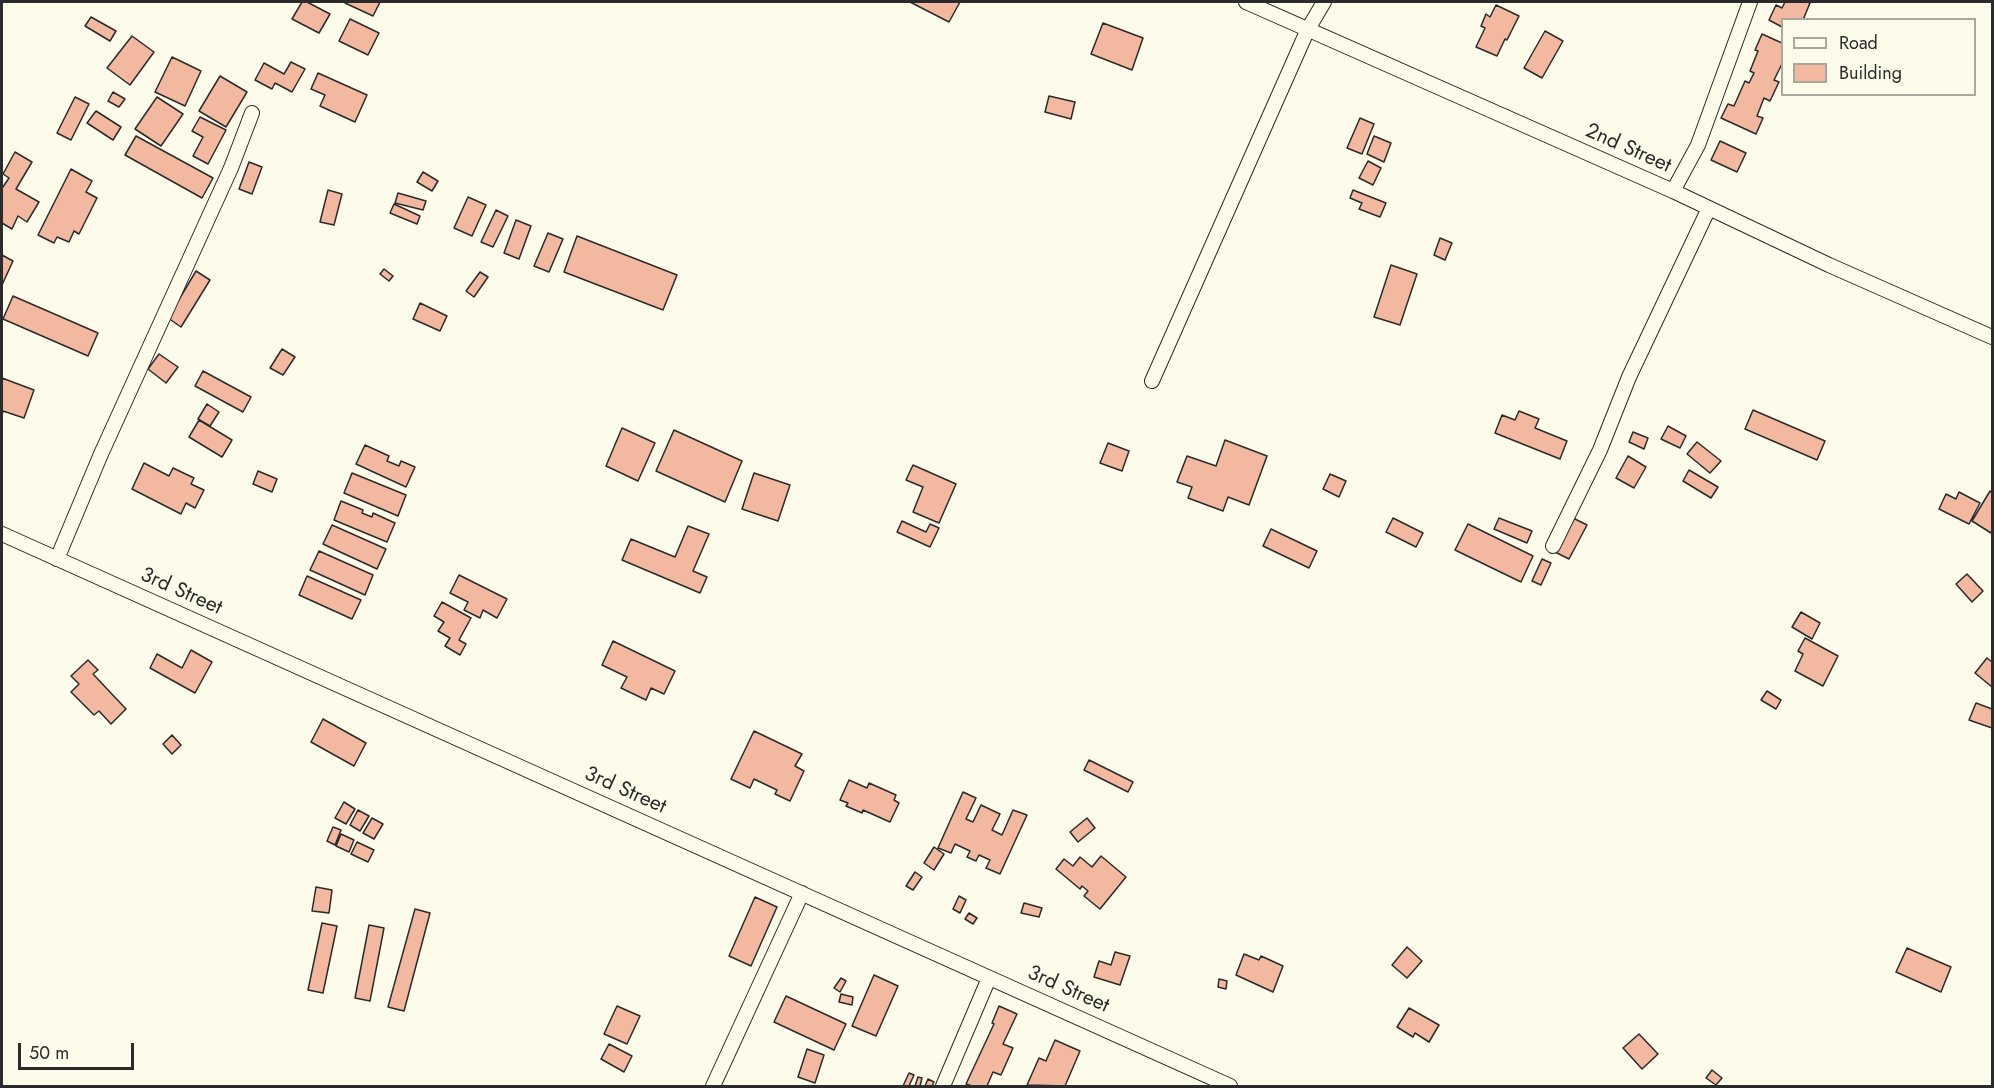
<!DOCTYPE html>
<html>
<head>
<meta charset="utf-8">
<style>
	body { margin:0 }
	#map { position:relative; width:1994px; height:1088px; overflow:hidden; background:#fdfbea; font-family:Jost,sans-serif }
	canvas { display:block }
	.frame { position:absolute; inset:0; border:3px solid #2b2b2b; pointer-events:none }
	.legend { position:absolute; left:1781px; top:18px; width:195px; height:78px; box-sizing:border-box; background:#fdfbea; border:2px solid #a9a89e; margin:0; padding:8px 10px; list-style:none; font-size:18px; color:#2b2b2b }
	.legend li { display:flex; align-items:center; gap:12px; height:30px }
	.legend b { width:30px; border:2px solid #a9a89e }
	.scale { position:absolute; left:18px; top:1043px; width:116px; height:27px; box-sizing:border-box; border:3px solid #2b2b2b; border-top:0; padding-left:8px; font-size:18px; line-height:21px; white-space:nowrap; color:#2b2b2b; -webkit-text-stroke:4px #fdfbea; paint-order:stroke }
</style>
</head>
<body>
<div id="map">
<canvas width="1994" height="1088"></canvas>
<div class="frame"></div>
<ul class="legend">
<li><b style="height:8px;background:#fdfbea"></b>Road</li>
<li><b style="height:16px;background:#f2b8a0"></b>Building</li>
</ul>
<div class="scale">50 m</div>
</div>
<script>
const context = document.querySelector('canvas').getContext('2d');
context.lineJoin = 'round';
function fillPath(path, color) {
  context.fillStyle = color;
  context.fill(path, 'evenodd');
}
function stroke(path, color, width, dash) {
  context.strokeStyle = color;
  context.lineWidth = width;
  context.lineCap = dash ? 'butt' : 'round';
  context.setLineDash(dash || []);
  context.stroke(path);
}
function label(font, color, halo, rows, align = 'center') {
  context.font = font + ' Jost,sans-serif';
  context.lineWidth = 4.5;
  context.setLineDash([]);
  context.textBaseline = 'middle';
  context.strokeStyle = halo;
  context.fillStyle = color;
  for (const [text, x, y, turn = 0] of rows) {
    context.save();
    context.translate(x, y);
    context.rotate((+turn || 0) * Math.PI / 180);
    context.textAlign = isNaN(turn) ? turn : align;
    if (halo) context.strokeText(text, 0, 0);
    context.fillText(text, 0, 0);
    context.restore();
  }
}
const building = new Path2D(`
	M302,2H307L330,14L319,33L292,19Z
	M345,2H380L373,16L345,3Z
	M910,2H960L949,22Z
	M1785,2H1807L1810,3L1803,20H1782V27L1769,20L1776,5L1782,8Z
	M1496,5L1519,16L1507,40L1505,39L1497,56L1476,47L1485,28L1481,26L1486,14L1490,17Z
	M91,17L116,31L110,41L85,26Z
	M350,19L379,33L368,55L339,41Z
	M1103,23L1143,38L1132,70L1091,54Z
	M1545,31L1563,41L1542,78L1524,68Z
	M1762,34L1782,43V64L1774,80L1779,82L1770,101L1764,98L1757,116L1763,118L1756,134L1721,118L1728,104L1734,106L1745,81L1749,83L1754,73L1750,71L1758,51L1755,50Z
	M132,36L154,52L130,85L107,68Z
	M172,57L201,71L185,106L155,92Z
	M291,62L305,69L292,92L275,83L272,89L255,80L264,63L284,74Z
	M318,73L367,95L355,122L320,106L325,95L311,89Z
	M220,76L247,92L226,127L199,111Z
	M113,92L125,99L119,107L108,101Z
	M1049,96L1075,102L1071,119L1045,112Z
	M75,97L89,104L71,140L57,133Z
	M157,97L183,114L161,146L135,129Z
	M96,111L121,127L113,140L87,123Z
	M200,117L226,130L208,164L193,156L203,137L192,131Z
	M1360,118L1374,124L1362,154L1347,148Z
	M136,136L213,178L202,198L125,155Z
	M1374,136L1391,143L1384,162L1367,154Z
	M1720,141L1746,153L1737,172L1711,160Z
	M15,152L32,162L16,189L39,202L27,222L18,216L12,229L2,223V186L3,187L9,178L3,174Z
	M1368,161L1381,168L1373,185L1359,178Z
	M249,162L262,167L252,194L239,189Z
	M71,169L92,181L86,192L97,198L79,234L74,231L69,242L57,237L54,243L38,235Z
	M423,172L438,181L432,191L417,182Z
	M328,190L342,194L334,225L320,222Z
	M1353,190L1386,203L1380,217L1359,209L1362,203L1350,198Z
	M398,193L426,201L423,210L395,203Z
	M468,197L486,205L472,236L454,228Z
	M394,204L420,216L417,224L390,213Z
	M496,210L508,216L493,247L481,242Z
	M516,220L531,226L519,259L504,253Z
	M548,233L563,239L549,272L534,266Z
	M577,236L677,275L663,310L564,272Z
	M1440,238L1452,243L1445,260L1434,255Z
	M2,255L13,261L2,285Z
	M1391,265L1417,274L1400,325L1374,317Z
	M384,269L393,276L389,281L380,274Z
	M196,271L210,280L181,327L168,318Z
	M480,272L488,277L474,297L466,291Z
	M13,296L98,333L88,356L3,319Z
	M420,303L447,316L440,331L413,319Z
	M282,349L295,357L283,375L270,368Z
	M159,354L178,367L166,383L148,369Z
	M203,371L251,397L243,412L195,386Z
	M2,378L34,390L24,418L3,411L2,415Z
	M207,404L219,412L210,426L198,419Z
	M1753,410L1825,441L1817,460L1745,429Z
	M1519,411L1539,419L1535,428L1567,441L1560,459L1495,433L1502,415L1515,420Z
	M199,420L232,440L222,457L189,437Z
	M1668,426L1686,436L1680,448L1661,439Z
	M622,428L655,443L638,481L606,466Z
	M674,430L742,461L725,502L656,471Z
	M1633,432L1648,438L1644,449L1629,442Z
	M1225,440L1267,456L1249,505L1228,497L1223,511L1188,498L1192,487L1177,482L1187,456L1216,466Z
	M1697,442L1721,461L1710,473L1687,454Z
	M1108,443L1129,451L1122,471L1100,463Z
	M365,445L389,456L387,461L399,466L401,461L415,467L406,487L356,464Z
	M1628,456L1646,467L1634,488L1616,478Z
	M144,463L169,476L173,468L194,478L191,484L204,490L195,508L186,503L181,514L132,489Z
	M913,465L956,484L939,523L913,512L923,487L906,480Z
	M1689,470L1718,487L1711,498L1683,481Z
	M258,471L277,479L272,492L253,484Z
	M352,473L406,495L398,516L344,493Z
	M754,473L790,485L778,521L742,509Z
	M1330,474L1346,481L1339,497L1323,489Z
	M1990,491L1992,493V530L1991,533L1972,521Z
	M1959,492L1980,503L1969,524L1939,509L1946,494L1956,499Z
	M341,501L363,510L362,513L372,517L373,513L395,523L387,542L334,520Z
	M1571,517L1587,525L1569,559L1553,551Z
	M1393,518L1423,533L1416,547L1386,532Z
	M1499,518L1532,531L1527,543L1494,529Z
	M902,521L926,532L930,524L939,528L930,547L897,532Z
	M1468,524L1533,556L1521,582L1455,550Z
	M332,525L386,549L377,569L323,544Z
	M688,526L709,534L693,571L707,577L700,593L622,560L631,539L675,557Z
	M1271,529L1317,551L1309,568L1263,546Z
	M319,551L373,575L365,595L310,570Z
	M1542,559L1551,563L1541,585L1532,581Z
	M1967,574L1983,591L1972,602L1956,584Z
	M459,575L507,599L497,618L483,610L480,618L464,610L468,602L450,593Z
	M307,576L361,600L352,619L299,595Z
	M442,602L471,618L459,640L466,644L460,655L445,646L450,638L438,631L444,622L434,616Z
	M1801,612L1820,623L1812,639L1792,627Z
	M1805,638L1838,656L1823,686L1795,671L1803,654L1798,651Z
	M613,641L675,671L664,694L651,688L646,700L621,688L627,677L602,665Z
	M191,650L212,662L195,693L150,668L157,654L182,668Z
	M1987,658L1992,662V687L1975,673Z
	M88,660L98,670L93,674L126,709L111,724L99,711L94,715L71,692L79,684L71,676Z
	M1767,691L1781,700L1776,709L1761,700Z
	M1976,703L1992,709V728L1969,720Z
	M323,719L366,743L354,766L311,742Z
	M754,731L802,754L795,766L804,771L790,801L775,794L777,790L754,779L750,788L731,779Z
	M172,735L181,745L172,754L163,744Z
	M1089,760L1133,782L1128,792L1084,770Z
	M849,780L867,788L869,783L896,795L894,800L899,803L890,822L863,810L862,813L846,806L848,803L840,800Z
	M963,792L976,798L966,819L973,822L981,805L1000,814L992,830L1002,835L1013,810L1027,815L1000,874L986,868L990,860L979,855L976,861L967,857L970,851L955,844L951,853L938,848Z
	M344,802L355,809L346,824L335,818Z
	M358,810L369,816L360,831L350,825Z
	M372,818L383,824L374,839L363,833Z
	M1087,818L1095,828L1078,842L1070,832Z
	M333,827L341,830L335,845L327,841Z
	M341,834L354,840L349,852L336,846Z
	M357,842L374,850L368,862L351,854Z
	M934,847L944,854L934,870L924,863Z
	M1101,856L1126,877L1100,909L1084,896L1088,891L1082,886L1080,889L1056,869L1064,859L1073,866L1080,857L1092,867Z
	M915,872L922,877L913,890L906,886Z
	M316,887L332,890L329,913L312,911Z
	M959,896L966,900L960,913L953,909Z
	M755,897L777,907L751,966L729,956Z
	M1024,903L1042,908L1039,917L1021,913Z
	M415,909L430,913L404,1011L388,1007Z
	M969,913L977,918L973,924L965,919Z
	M322,923L337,926L323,993L308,990Z
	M369,925L384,928L370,1001L355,998Z
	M1407,947L1422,961L1407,978L1392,965Z
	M1907,948L1951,967L1941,992L1896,972Z
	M1115,952L1130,956L1120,985L1094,977L1099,961L1111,965Z
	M1244,954L1259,960L1261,956L1283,966L1273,992L1236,975Z
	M874,975L898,986L876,1036L852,1026Z
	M841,978L846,981L840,992L834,988Z
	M1219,979L1227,981L1226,989L1218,987Z
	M841,994L853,997L852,1005L839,1002Z
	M786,996L846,1024L834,1050L774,1022Z
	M617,1006L640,1016L627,1044L604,1034Z
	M999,1006L1017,1014L1003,1044L1013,1048L1001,1075L993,1072L987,1086H972L966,1084L994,1024L992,1023Z
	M1409,1008L1439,1025L1429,1042L1415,1033L1413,1037L1397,1027Z
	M1639,1034L1658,1054L1642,1069L1623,1048Z
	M1055,1040L1080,1051L1065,1086L1027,1085L1039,1058L1046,1061Z
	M609,1044L632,1056L624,1072L601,1059Z
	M807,1049L824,1055L815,1083L798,1077Z
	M1712,1070L1722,1078L1716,1085L1706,1078Z
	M909,1073L914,1075L909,1086H903Z
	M918,1077L922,1078L920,1086H915Z
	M928,1079L934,1082L932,1086H925Z`);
fillPath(building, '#f2b8a0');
stroke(building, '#2b2b2b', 1.5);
const minor = new Path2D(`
	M1246,2L1673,191L1829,265L1992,337
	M1673,191L1698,145L1750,2
	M1152,381L1308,29L1324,2
	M2,534L1230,1086
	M1553,546L1600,450L1629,377L1709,208
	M57,559L101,454L231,168L252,113
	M713,1086L802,893
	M943,1086L989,978`);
stroke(minor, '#2b2b2b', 16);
stroke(minor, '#fdfbea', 14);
label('21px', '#2b2b2b', '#fdfbea', [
	["2nd Street",1628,149,24],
	["3rd Street",181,592,24],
	["3rd Street",625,791,24],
	["3rd Street",1068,990,24]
]);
</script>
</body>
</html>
